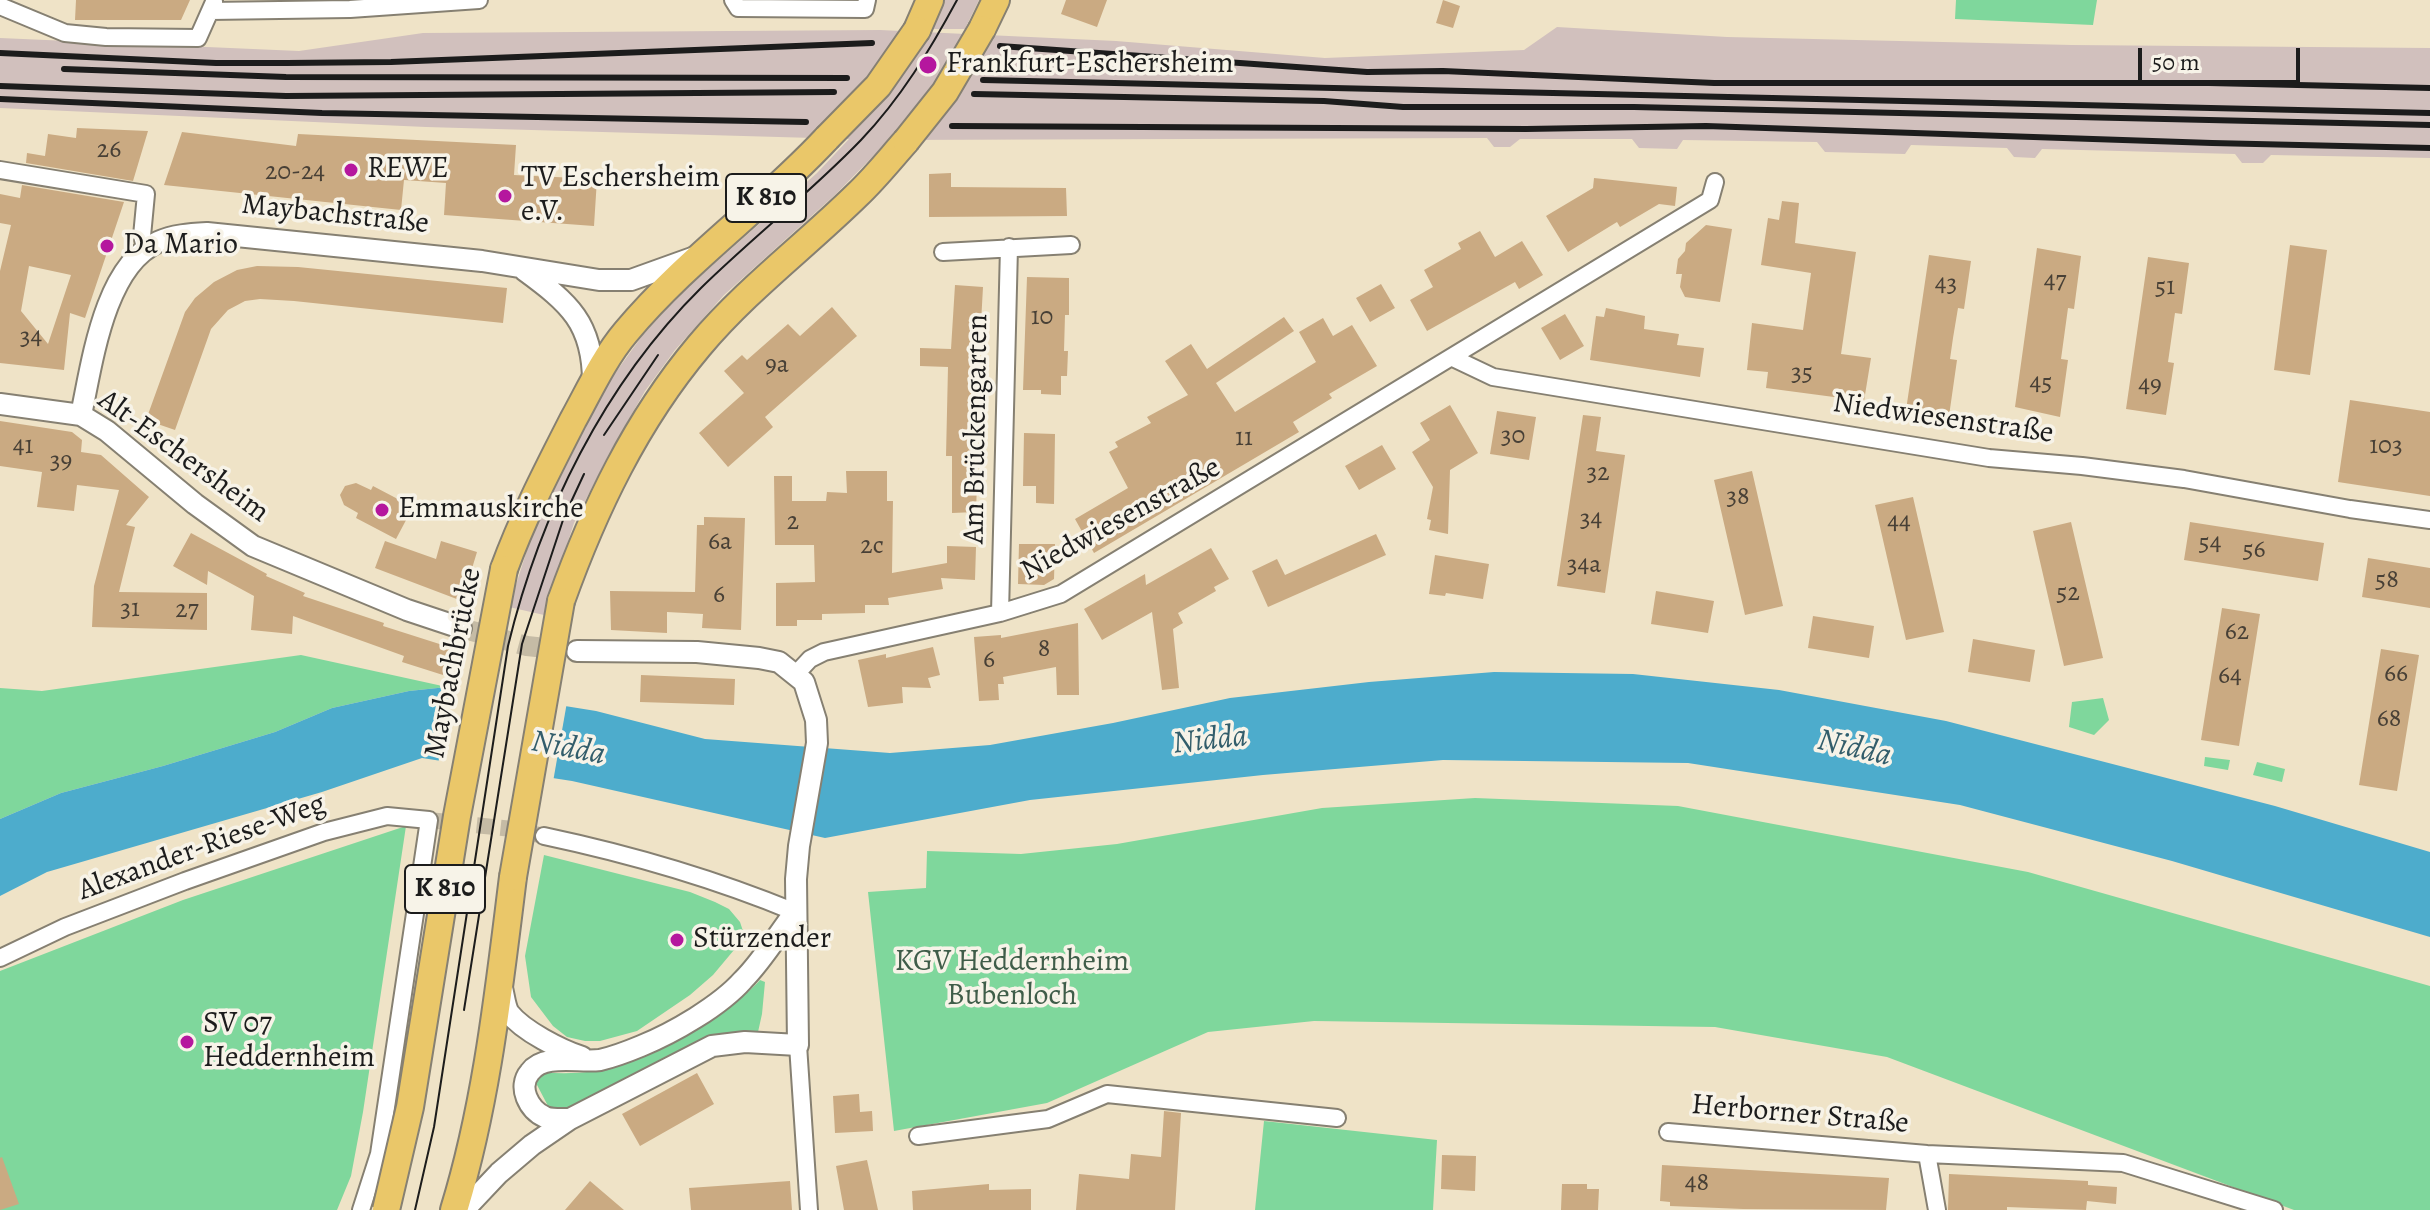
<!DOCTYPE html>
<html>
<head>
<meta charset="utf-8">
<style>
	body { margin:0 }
	#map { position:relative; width:2430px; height:1210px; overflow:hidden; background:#efe3c7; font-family:Alegreya,serif }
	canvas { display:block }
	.scale { position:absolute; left:2138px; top:48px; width:162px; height:36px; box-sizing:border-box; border:4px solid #1c1c1c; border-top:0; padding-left:10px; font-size:24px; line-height:28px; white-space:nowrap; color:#1c1c1c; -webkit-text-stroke:6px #f7f3e8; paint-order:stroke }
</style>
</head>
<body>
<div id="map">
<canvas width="2430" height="1210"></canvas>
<div class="scale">50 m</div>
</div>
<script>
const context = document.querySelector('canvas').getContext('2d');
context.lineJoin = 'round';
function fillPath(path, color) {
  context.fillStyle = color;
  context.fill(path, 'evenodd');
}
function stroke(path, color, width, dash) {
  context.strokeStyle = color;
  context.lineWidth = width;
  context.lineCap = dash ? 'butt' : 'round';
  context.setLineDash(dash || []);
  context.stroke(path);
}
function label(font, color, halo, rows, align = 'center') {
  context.font = font + ' Alegreya,serif';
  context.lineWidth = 7;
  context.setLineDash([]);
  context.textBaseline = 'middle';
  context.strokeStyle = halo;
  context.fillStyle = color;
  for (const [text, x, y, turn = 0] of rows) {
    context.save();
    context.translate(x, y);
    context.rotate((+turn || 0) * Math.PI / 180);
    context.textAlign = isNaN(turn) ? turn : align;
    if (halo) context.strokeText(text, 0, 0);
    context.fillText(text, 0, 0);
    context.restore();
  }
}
fillPath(new Path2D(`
	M945,0H979L965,29H932Z
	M1557,27L1727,37L2072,45L2430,48V158L2271,155L2263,163H2242L2235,154L2042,149L2035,158L2014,157L2007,148L1911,145L1905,154L1825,152L1817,142L1683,140L1677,149L1639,148L1632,139H1520L1510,147H1494L1487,138L889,140L836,194L724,295L675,350L645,391L609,454L574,523L544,615L509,607L539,512L595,401L642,336L681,293L817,173L849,139L426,127L0,108V38L299,51L423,33L880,30L1116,41L1325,58L1524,50Z`), '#d1c0bd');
fillPath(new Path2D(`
	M1956,0H2097L2093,25L1955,19Z
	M301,655L447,687L409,691L332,708L275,732L163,766L61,793L0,819V688L42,691Z
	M2103,698L2109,720L2094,735L2069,727L2072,702Z
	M2205,757L2230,760L2228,770L2204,766Z
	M2257,762L2285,769L2282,782L2253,775Z
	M1475,798L1678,806L2028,872L2430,986V1210H2294L1887,1057L1715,1027L1314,1021L1208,1032L1047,1103L894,1131L868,892L926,888L927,851L1021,854L1117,844L1322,808Z
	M406,826L363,1112L351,1176L337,1210H0V971L183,900Z
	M544,855L690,892L715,902L729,909L740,922L743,931L739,944L713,975L690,995L637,1031L600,1041H585L567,1037L553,1026L531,997L525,956Z
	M760,980L765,982L762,1014L758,1032L711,1038L564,1110L548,1106L536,1083L544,1073C560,1073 578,1074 594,1071C647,1063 724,1019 760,980Z
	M1264,1121L1437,1140L1433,1210H1255Z`), '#7fd79c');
fillPath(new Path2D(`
	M1494,672L1633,674L1779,690L1946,721L2275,806L2430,852V937L2172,861L1960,805L1688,763L1443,760L1263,775L1030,800L825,838L572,781L422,758L322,792L47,872L0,896V819L61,793L163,766L275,732L332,708L409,691L447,687L596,711L705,739L890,753L990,745L1113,723L1230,698L1369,682Z`), '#4daccc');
fillPath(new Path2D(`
	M451,683L567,702L553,782L438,765Z`), '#efe3c7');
fillPath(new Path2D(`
	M76,0H190L181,20H75Z
	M1066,0H1107L1097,27L1061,14Z
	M1443,0L1460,6L1453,28L1436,23Z
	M77,128L148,131L133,181L26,163L27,153L45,156L48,134L76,138Z
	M182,132L296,146L298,134L516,145L514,175L597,179L594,226L444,215L446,183L404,180L401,210L164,185Z
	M951,173V187L1066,188L1067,216L929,217V174Z
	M1594,178L1677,187L1675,206L1659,204L1620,227L1617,222L1568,252L1546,216L1593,188Z
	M22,185L124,202L85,318L70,313L64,370L0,363V271L11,225L0,223V194L20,198ZM29,266L71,275L48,344L21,311Z
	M1782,201L1799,203L1795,243L1856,252L1841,354L1871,358L1864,401L1766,388L1768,372L1747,370L1752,323L1803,330L1811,273L1761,265L1768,218L1779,220Z
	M1706,225L1732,229L1720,302L1685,297L1680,287L1682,274H1676L1678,259L1685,251L1686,243Z
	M1480,231L1495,257L1522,241L1543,275L1519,289L1515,282L1427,331L1410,300L1433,287L1424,270L1461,249L1458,243Z
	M2290,245L2327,250L2310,375L2274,370Z
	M2037,248L2081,256L2074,309L2068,308L2061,359L2068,360L2060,417L2015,407Z
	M1929,255L1971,261L1964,309L1958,308L1953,338L1950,359L1957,360L1949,416L1906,410Z
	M2148,257L2189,263L2182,314L2175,313L2168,362L2174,363L2166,415L2126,409Z
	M257,266L298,267L507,288L503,323L294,301L260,299L245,301L228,310L211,329L175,430L146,420L185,312L195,298L214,282L237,270Z
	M1027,277L1069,278V315H1065L1064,351H1068L1067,376H1061V395L1041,394V390H1023Z
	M1381,284L1395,308L1370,322L1356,298Z
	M955,285L983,287L981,323L976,322V365L981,366L976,512L952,513V456H946L948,367L920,366V348L951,349Z
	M832,307L857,336L765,417L773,427L728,467L699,433L744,393L724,371L742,355L747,360L788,324L800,336Z
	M1606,308L1645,316L1644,329L1679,334L1677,345L1704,348L1700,377L1590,360L1596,316L1604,317Z
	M1565,314L1584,346L1560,360L1541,328Z
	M1284,317L1294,331L1216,383L1235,412L1316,362L1299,332L1323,318L1333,336L1352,325L1377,366L1329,394L1332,398L1293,422L1299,432L1094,553L1075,519L1128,488L1109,452L1118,447L1115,442L1151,423L1147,417L1188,395L1165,361L1191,344L1207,369Z
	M2350,400L2430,412V496L2338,482Z
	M1450,405L1478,453L1450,470L1448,534L1429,530L1431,520L1427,519L1433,487L1412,452L1430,440L1420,423Z
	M1497,411L1536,417L1529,460L1490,454Z
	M1583,415L1601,417L1596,451L1625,455L1605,593L1557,586Z
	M0,421L72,432L82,440L81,452L101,455L149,497L126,525L135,527L119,592L207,593V630L92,627L94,586L119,490L77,485L74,511L37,507L42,472L0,466Z
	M1024,433L1055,434L1054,504L1036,503V486H1023Z
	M1382,445L1396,469L1359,490L1345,466Z
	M846,471H887V501H893L892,573L947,563V546L976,547L975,580L941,578L943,589L888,598L889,605H865V613L822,614V620H797V626H776V583L815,582L814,545H775L774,476H792V501H826L827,492L847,493Z
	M1752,471L1783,606L1745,615L1714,480Z
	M356,483L371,490L373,486L413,507L396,539L356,518L358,513L344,505L340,495L345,486Z
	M1913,497L1944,632L1906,640L1875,505Z
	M704,517L745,518L741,630L702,628L703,614L667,612V633L611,630L610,591L695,592L697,525H704Z
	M2071,522L2103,658L2064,666L2033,531Z
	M2190,522L2324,543L2318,581L2184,560Z
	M191,533L267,574L266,576L305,593L303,596L384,623L383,626L452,648L443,675L402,662L404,656L293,616L292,634L251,630L254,596L208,571L207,585L173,566Z
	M1376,534L1386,555L1268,607L1252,571L1277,559L1285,575Z
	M385,541L436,559L441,541L477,552L462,601L375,568Z
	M1019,544H1055L1054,579L1044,585L1018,584Z
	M1211,548L1229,579L1214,587L1216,591L1178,613L1183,623L1173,629L1179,688L1162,690L1152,612L1102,640L1084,609L1145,574L1146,585Z
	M1435,555L1489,564L1483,599L1446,593L1445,596L1429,594Z
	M2368,558L2430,568V608L2362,597Z
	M1656,591L1714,601L1708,633L1651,624Z
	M2222,608L2260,614L2239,746L2201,740Z
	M1813,616L1874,626L1869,658L1808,648Z
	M1078,623L1079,695H1057L1056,667L1003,677L1004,684H998L999,700L979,701L974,637L1001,635V638Z
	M1973,639L2035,650L2030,682L1968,672Z
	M933,647L940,675L928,678L931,688L902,687L903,703L868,707L858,660L886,654V658Z
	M2381,649L2419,655L2397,791L2359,785Z
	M641,675L735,679L734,705L640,702Z
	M697,1073L714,1104L640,1146L622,1114Z
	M859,1094L860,1112L872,1111L873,1131L835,1133L833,1096Z
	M1164,1111L1181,1113L1175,1210H1076L1079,1174L1129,1179L1131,1154L1161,1157Z
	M1442,1155L1476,1156L1475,1191L1441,1189Z
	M2,1157L19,1204L0,1210V1158Z
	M867,1160L878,1210H844L836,1166Z
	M1662,1165L1889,1178L1886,1210L1743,1209L1670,1206V1202L1660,1201Z
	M1949,1174L2088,1181V1185L2117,1187L2116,1204L2087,1201L2086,1210L2007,1207V1210H1948Z
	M590,1181L624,1210H565Z
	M790,1181L792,1210H691L689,1188Z
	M989,1184V1190L1031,1189V1210H913L912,1191Z
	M1562,1184H1587V1189H1599L1598,1210H1561Z`), '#caaa82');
stroke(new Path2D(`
	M429,820L512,829L544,836`), '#c5bba5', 16, [16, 8]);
stroke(new Path2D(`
	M461,628L527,646L565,650`), '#c5bba5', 20, [20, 10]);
const minor = new Path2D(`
	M733,0L738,8L865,9L867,0
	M0,6L65,33L106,37L198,38L214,2
	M210,11L350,9L479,0
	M0,170L146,194L142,236L146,250
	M943,252L1071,245
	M1453,358L1493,377L1989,458L2082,466L2184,479L2350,509L2430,520
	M1000,613L1009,247
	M796,674L810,659L824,652L1000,613L1061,594L1710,200L1715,182
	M544,836C629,854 715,879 795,912
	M0,958L65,927L185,881L324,832L387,816L429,820L379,1154L361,1210
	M798,1045L809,1210
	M1668,1132L1927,1154L2123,1163L2274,1210
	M918,1136L1048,1119L1107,1094L1337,1118
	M1927,1154L1937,1210`);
const tertiary = new Path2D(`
	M524,270C569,303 593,323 593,382
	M0,404L81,415L107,431L195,504L253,546L407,610L461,628
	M81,415C92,364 104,266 158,242C173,235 190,234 207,233L482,261L599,280H631L695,257
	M502,988C504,995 505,1007 509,1013C523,1031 561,1050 582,1057
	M570,1119C561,1119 553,1120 545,1117C529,1110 517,1087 530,1072C544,1053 579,1063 600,1060C613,1057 629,1051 641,1046C673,1033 720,1006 743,980C763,960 778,934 795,912
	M464,1210L499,1173L532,1145L570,1119L712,1046L745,1042L798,1045L796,879L799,846L817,743L816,720L804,682L779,662L759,658L697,652L577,651`);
const primary = new Path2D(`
	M982,29L996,0
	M917,30L930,0
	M504,569C523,517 548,469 573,420C589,391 604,358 626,332C686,260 764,206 827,138
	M561,601C594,509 636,421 699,346C746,290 805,246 857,195C875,178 890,159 906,141
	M454,1210C487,1103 499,988 513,877`);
stroke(minor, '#868072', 20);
stroke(tertiary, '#868072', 24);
stroke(primary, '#868072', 30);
stroke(minor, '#fff', 16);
stroke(tertiary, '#fff', 20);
stroke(primary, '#eac769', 26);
stroke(new Path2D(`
	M604,435L658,355
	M464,1010L522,644L564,517L584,474
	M415,1210L434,1127L508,646C540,514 604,384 701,288C753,237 811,192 861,140C901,98 930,50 957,0`), '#1c1c1c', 2);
stroke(new Path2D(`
	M1000,46L1367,72L1443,71L1714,83H2209L2430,88
	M0,53L216,63H287L391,62L872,43
	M64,69L286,77L847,78
	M983,80L2430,113
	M0,86L286,96L834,92
	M974,94L1324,101L1403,107H1634L2430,125
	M0,99L322,113L806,122
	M952,126L1526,129L1706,126L2212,143L2430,148`), '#1c1c1c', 6);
const primaryBridge = new Path2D(`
	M827,138L878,86L917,30
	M906,141L945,92L982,29
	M513,877L561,601
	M386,1210L410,1107L457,816L504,569`);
stroke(primaryBridge, '#868072', 30, []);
stroke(primaryBridge, '#eac769', 26);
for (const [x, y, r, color] of [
	[928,65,10,"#b5179e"],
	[351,170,8,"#b5179e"],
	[505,196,8,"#b5179e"],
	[107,246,8,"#b5179e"],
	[382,510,8,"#b5179e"],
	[677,940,8,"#b5179e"],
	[187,1042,8,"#b5179e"]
]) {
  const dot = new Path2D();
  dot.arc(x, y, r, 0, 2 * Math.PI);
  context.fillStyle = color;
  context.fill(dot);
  stroke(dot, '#f7f3e8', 3);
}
label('26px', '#484036', null, [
	["26",109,151],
	["20-24",295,173],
	["47",2055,282],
	["43",1946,285],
	["51",2165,288],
	["10",1042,318],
	["34",31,338],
	["9a",777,366],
	["35",1802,374],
	["45",2041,384],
	["49",2150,386],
	["30",1513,437],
	["11",1244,439],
	["41",23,447],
	["103",2386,447],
	["39",61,462],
	["32",1598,474],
	["38",1738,498],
	["34",1591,520],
	["2",793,523],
	["44",1899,523],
	["6a",720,543],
	["54",2210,544],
	["2c",872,547],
	["56",2254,551],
	["34a",1584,566],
	["58",2387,581],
	["52",2068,594],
	["6",719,596],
	["31",130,610],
	["27",187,611],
	["62",2237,633],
	["8",1044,650],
	["6",989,661],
	["66",2396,675],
	["64",2230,677],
	["68",2389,720],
	["48",1697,1184]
]);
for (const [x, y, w] of [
	[766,198,80],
	[445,889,80]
]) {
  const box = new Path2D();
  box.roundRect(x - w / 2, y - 24, w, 48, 6);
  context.fillStyle = '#f7f3e8';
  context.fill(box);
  stroke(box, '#1c1c1c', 2);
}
label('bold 28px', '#1c1c1c', null, [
	["K 810",766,198],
	["K 810",445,889]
]);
label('30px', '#1c1c1c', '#f7f3e8', [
	["Frankfurt-Eschersheim",946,65],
	["REWE",367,170],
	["TV Eschersheim",521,179],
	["e.V.",521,213],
	["Da Mario",123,246],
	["Emmauskirche",398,510],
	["Stürzender",693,940],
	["SV 07",203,1025],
	["Heddernheim",203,1059]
], 'left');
label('30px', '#1c1c1c', '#f7f3e8', [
	["Maybachstraße",335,215,6],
	["Niedwiesenstraße",1943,419,8],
	["Am Brückengarten",977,429,-89],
	["Alt-Eschersheim",183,457,36],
	["Niedwiesenstraße",1121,520,-29],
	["Maybachbrücke",454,663,-79],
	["Alexander-Riese-Weg",202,848,-20],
	["Herborner Straße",1800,1115,5]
]);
label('30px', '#3f5d49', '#f7f3e8', [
	["KGV Heddernheim",1012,963],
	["Bubenloch",1012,997]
]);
label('italic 32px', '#325d6b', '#f7f3e8', [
	["Nidda",1210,741,-6],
	["Nidda",568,749,11],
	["Nidda",1854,749,13]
]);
</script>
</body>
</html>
